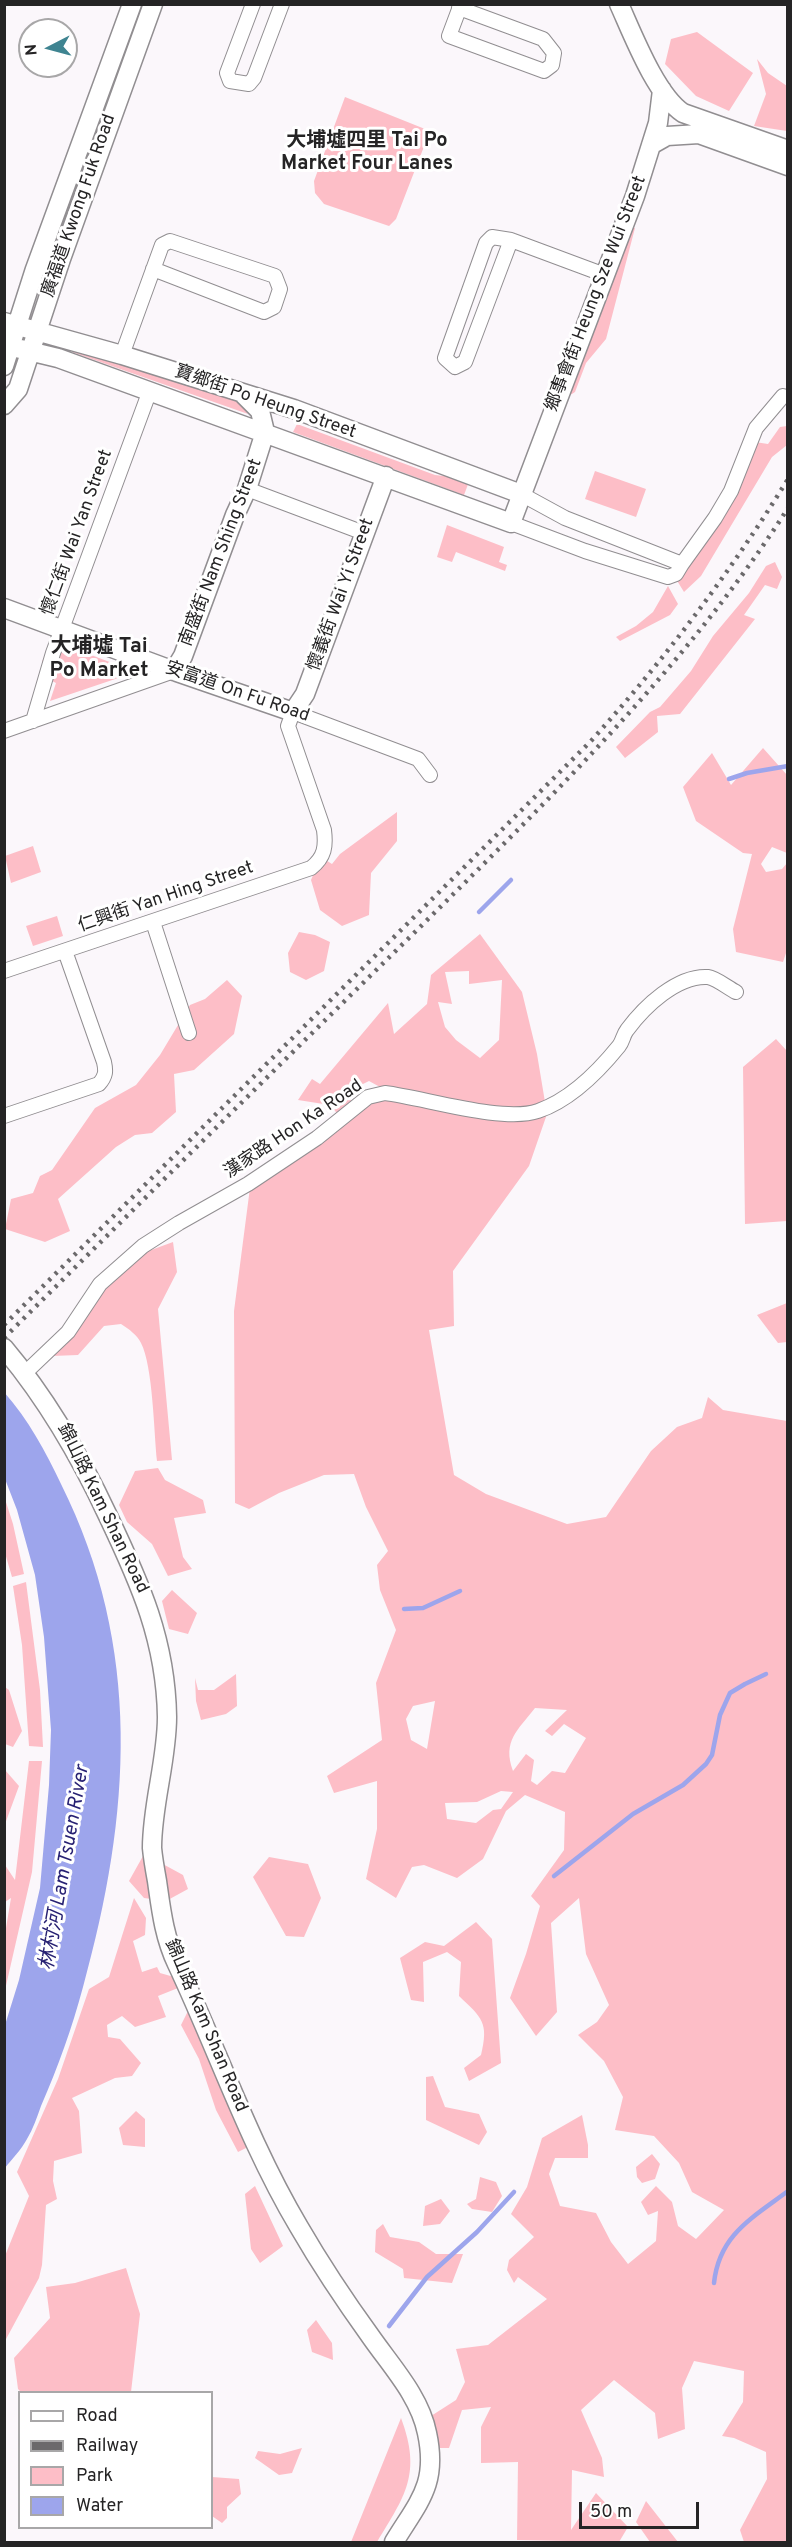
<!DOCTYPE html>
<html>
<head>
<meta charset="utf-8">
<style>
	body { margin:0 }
	#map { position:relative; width:792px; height:2547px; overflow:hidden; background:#fbf7fb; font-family:Overpass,sans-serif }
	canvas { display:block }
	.frame { position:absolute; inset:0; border:6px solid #252425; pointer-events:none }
	.legend { position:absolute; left:18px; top:2391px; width:195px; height:138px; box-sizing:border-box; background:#fff; border:2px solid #a8a7a8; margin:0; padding:8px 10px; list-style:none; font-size:18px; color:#252425 }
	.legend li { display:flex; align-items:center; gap:12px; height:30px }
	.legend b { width:30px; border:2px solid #a8a7a8 }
	.north { position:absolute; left:18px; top:18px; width:60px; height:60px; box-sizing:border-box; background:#fff; border:2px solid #a8a7a8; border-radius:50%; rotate:264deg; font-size:16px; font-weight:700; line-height:24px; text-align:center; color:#252425 }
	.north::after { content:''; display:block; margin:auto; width:21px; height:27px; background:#3f8491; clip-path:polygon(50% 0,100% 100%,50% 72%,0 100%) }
	.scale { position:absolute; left:579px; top:2502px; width:120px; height:27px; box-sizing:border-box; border:3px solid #252425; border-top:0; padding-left:8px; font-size:18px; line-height:21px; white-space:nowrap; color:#252425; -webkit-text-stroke:4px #fff; paint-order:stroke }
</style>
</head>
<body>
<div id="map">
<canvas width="792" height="2547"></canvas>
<div class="frame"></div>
<ul class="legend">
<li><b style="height:8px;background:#fff"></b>Road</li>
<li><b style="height:8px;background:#6b696b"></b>Railway</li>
<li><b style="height:16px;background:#fdbec7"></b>Park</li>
<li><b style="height:16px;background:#9da5ec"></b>Water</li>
</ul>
<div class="north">N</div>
<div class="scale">50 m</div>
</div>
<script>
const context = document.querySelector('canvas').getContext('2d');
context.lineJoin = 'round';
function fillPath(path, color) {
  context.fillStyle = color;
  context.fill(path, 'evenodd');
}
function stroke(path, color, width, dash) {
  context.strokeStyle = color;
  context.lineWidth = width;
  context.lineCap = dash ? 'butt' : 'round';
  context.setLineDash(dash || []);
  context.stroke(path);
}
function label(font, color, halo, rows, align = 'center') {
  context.font = font + ' Overpass,"Noto Sans TC",sans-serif';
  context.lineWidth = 6;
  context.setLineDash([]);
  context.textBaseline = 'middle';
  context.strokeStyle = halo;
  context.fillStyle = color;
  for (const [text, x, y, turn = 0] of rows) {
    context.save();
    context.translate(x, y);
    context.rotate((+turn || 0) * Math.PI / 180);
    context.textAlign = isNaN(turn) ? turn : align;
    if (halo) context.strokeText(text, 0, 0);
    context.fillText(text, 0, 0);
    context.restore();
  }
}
fillPath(new Path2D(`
	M697,32L753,73L729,111L696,96L665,64L671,39Z
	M757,59L768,73L787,86V131L754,126L766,94Z
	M345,97L430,131L396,219L389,226L324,204L315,193L314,181Z
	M619,225L635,228L606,339L586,363L575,392L561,401Z
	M74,347L165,375L239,402L248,414L72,352Z
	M297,424L435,475L470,479L464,495L293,432Z
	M787,426V445L772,457L701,576L684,592L676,579L755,442L768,444L780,427Z
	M595,471L646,489L636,517L585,499Z
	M447,525L504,547L499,562L507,565L505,571L456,552L452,562L437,557Z
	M775,562L782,577L777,589L765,585L744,615L755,619L680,714L657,716L658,732L625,758L616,747L650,712L660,707L691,671L713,636L749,593L766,566Z
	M668,586L678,604L670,615L620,641L616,637L636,626L653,612Z
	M70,647L136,672L50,701L56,683L52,681L42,661L50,651L68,653Z
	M763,748L787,775V853L772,847L761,864L766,872L782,869L787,863L788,947L783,962L736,952L733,929L752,854L743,853L696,821L683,787L712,753L731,785Z
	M397,812V841L371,873L369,915L342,926L320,910L311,880L316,868L324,859L332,864L340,854Z
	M33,846L41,872L11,883L5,856Z
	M57,916L63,936L33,946L26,926Z
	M299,932L315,935L330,942L324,971L306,980L290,972L288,953Z
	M480,934L522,992L537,1054L547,1114L529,1166L453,1271L454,1326L429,1330L454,1475L486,1494L567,1524L606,1517L651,1451L677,1427L702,1418L708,1397L723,1410L787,1421V2542H744L740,2530L767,2479L766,2452L734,2438L722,2436L743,2402L744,2371L694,2361L682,2388L685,2429L658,2439L655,2413L614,2380L581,2410L602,2458L604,2477L572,2470L571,2530L596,2493L628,2527L619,2542L517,2540L518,2462L481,2463V2427L491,2407L462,2410L449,2448H435L431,2416L456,2400L465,2382L456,2349L488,2345L547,2299L518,2277L514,2283L507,2270L509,2260L534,2237L511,2214L527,2187L542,2138L582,2115L588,2145V2158H555L549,2174L560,2206L596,2213L611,2242L628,2264L656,2241L658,2211L648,2215L641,2202L656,2186L672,2202L678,2226L696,2239L724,2210L692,2192L679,2163L654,2136L615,2130L623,2097L604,2061L578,2035L597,2022L609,2005L586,1954L579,1898L551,1923L557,2012L536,2036L510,1998L526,1954L540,1906L531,1896L564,1850L565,1812L525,1795L506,1811L483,1859L457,1878L424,1865L412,1867L396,1898L366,1879L377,1829V1781L334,1793L327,1776L382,1740L376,1683L396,1630L380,1590L377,1565L388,1551L366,1507L354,1474L324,1475L279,1493L249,1509L235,1503L234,1311L251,1180L341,1118L330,1105L298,1100L312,1079L320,1084L388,1003L394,1034L427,1004L431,975ZM469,971V984L502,980L499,1040L480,1058L456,1040L445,1027L438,1002L452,1004L445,972ZM369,1081L380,1087L372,1104L350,1105L353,1089ZM435,1701L427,1749L411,1740L406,1719L413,1706ZM535,1708L567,1710L545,1731L552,1736L564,1724L586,1738L565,1773L552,1771L537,1785L531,1781L534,1760L526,1754L513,1771C502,1741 518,1730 535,1708ZM501,1791L513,1792L501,1809L493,1810L476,1823L447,1819L445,1803L477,1802Z
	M227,980L242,996L234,1034L194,1070L174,1074L176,1112L152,1133L135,1135L116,1147L58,1199L70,1231L45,1242L5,1229L11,1199L33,1193L40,1176L52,1170L95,1108L136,1085L160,1055L190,1005L205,999Z
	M776,1039L787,1051V1221L745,1224L743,1067Z
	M173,1242L177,1272L158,1309L172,1460L157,1461C154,1433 153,1366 141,1343C137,1335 129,1329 121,1324L104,1326L78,1355L52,1356L76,1332L101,1290L143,1253Z
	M787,1303V1342L778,1343L757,1315Z
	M158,1468L165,1480L203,1500L206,1513L174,1518L183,1557L192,1569L168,1576L152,1544L127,1522L119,1505L135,1471Z
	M5,1499L13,1524L24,1574L12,1577L5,1553Z
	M26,1582L40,1690L43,1747L29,1746L22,1645L13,1586Z
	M172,1590L197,1613L188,1634L169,1629L162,1601Z
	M236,1674L237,1706L226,1714L201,1720L196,1701L195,1678L198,1690H214Z
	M5,1687L9,1690L22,1731L13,1747L5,1744Z
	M29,1761H42L32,1872L5,1990V1934L11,1898L5,1902V1865L15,1880Z
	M5,1770L19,1786L5,1824Z
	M143,1856L161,1863L183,1875L188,1889L166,1901L144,1898L129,1881Z
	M269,1857L308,1864L321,1898L304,1937L286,1936L253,1877Z
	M134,1898L146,1918L145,1935L133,1941L142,1972L157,1967L160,1973L174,1977L178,1988L158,1996L166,2017L135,2027L122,2016L107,2025L108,2037L120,2039L141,2063L132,2076L115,2078L72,2098L79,2111L82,2153L54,2161L53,2181L57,2199L46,2205L42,2265L39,2278L5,2341V2256L29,2196L17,2172L58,2079L89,1989L109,1977Z
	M476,1922L492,1939L501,2063L469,2081L464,2068L481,2055C489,2022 482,2018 459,1996L461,1962L447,1952L423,1962L424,2002L411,2000L400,1958L425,1942L444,1946Z
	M190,2007L248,2147L238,2152L216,2110L199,2059L181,2025Z
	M433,2076L445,2107L479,2114L487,2132L479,2145L426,2120V2077Z
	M136,2111L145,2119V2147L123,2145L119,2128Z
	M652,2154L660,2164L655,2179L642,2183L637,2177L636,2167Z
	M480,2177L496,2182L502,2196L492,2212L472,2209L467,2204L476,2199Z
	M255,2186L283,2246L260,2263L251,2249L245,2194Z
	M441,2199L450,2211L440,2224L423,2226L425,2206Z
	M383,2224L390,2237L419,2242L436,2254H463L452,2283L404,2278L403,2269L375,2252L376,2230Z
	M126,2268L140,2314L131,2392H21L18,2389L14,2358L50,2318L46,2287L75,2283Z
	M316,2320L332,2343L333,2360L312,2352L307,2330Z
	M401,2418C422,2474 405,2496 377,2542H351Z
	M302,2448L292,2473L279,2475L255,2458L258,2451L280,2454Z
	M212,2477L239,2479L241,2494L227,2507V2518L222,2523L212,2516Z
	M646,2501L678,2542H650L636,2522Z`), '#fdbec7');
fillPath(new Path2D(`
	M4,1392C28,1419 46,1452 61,1484C143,1648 131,1815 83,1987C72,2028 58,2067 41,2106C37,2117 33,2129 27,2139C21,2150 12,2159 5,2168V2025L19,1980L40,1888L49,1785L51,1730L44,1637L35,1575L17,1510L5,1479Z`), '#9da5ec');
stroke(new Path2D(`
	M729,779L747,773L788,766
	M479,912L511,880
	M404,1609L423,1608L460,1591
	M554,1876L633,1814L683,1785L706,1764L712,1755L720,1715L730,1693L745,1684L766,1674
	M714,2283C719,2235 752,2218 788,2191
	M389,2326L427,2277L477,2232L514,2192`), '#9da5ec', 4.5);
const street = new Path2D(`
	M253,4L227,73L230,81L249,84L254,78L282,4
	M459,8L543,39L554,53L552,65L544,71L449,36L461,4
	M492,237L511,240L465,362L455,367L445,358L486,243Z
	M511,240L605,275
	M122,355L162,245L170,241L275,276L280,289L274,307L264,312L153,269
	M247,489L364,533
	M511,523L585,551L668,577L676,574L682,564L565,518L521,494
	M682,564L715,518L731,491L756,428L783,396
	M33,721L53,653L149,393
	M4,731L174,671
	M153,922L189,1033
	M4,971L311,868C325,857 326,846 324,830L288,726L293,712L418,759L430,775
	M4,1116L99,1084C106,1076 106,1071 104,1062L65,951
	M25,1373L68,1332L100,1284L143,1246L179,1223L248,1184L317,1138L368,1097L385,1093C425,1098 503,1123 538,1111C570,1100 598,1072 619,1046C623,1041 623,1035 627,1030C644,1007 677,975 708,977C716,978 728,988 736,992`);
const secondary = new Path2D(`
	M619,4C633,35 656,95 683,113L788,150
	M651,145L667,136L699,134L788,166
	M4,322L122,355L294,409L521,494
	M4,345L58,358L511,523L635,196L658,123L662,90
	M4,366L35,269L132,4
	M4,405L18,389L61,259L153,4
	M4,608L174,671L293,712L305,694L386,476
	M174,671L183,656L235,515L247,489L265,432L260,411L244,395
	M4,1348C47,1399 80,1456 108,1516C140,1583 166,1641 167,1717C167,1761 152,1804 152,1848C153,1859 155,1870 157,1881C161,1909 164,1937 177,1964C218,2051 249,2143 299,2227C321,2265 345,2301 371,2337C392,2367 420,2397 427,2433C438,2484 419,2501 394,2542`);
stroke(street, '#918e91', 16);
stroke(secondary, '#918e91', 21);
stroke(street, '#fff', 14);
stroke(secondary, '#fff', 18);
stroke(new Path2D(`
	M4,1325L591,741C665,659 730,573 788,479
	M4,1338C140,1203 276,1068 413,934C547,801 685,669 788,508`), '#6b696b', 4.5, [3, 6]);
label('18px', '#252425', '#fff', [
	["廣福道 Kwong Fuk Road",80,206,-71],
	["鄉事會街 Heung Sze Wui Street",597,294,-69],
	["寶鄉街 Po Heung Street",265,403,19],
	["懷仁街 Wai Yan Street",78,533,-70],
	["南盛街 Nam Shing Street",222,553,-69],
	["懷義街 Wai Yi Street",342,595,-70],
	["安富道 On Fu Road",237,693,19],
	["仁興街 Yan Hing Street",166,898,-19],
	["漢家路 Hon Ka Road",294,1130,-34],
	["錦山路 Kam Shan Road",102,1509,64],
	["錦山路 Kam Shan Road",205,2026,67]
]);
label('bold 20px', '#252425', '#fff', [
	["大埔墟四里 Tai Po",367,142],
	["Market Four Lanes",367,165]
]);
label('italic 20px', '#282273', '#fff', [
	["林村河 Lam Tsuen River",66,1868,-80]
]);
label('bold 21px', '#252425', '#fff', [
	["大埔墟 Tai",99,648],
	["Po Market",99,672]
]);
</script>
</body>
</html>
